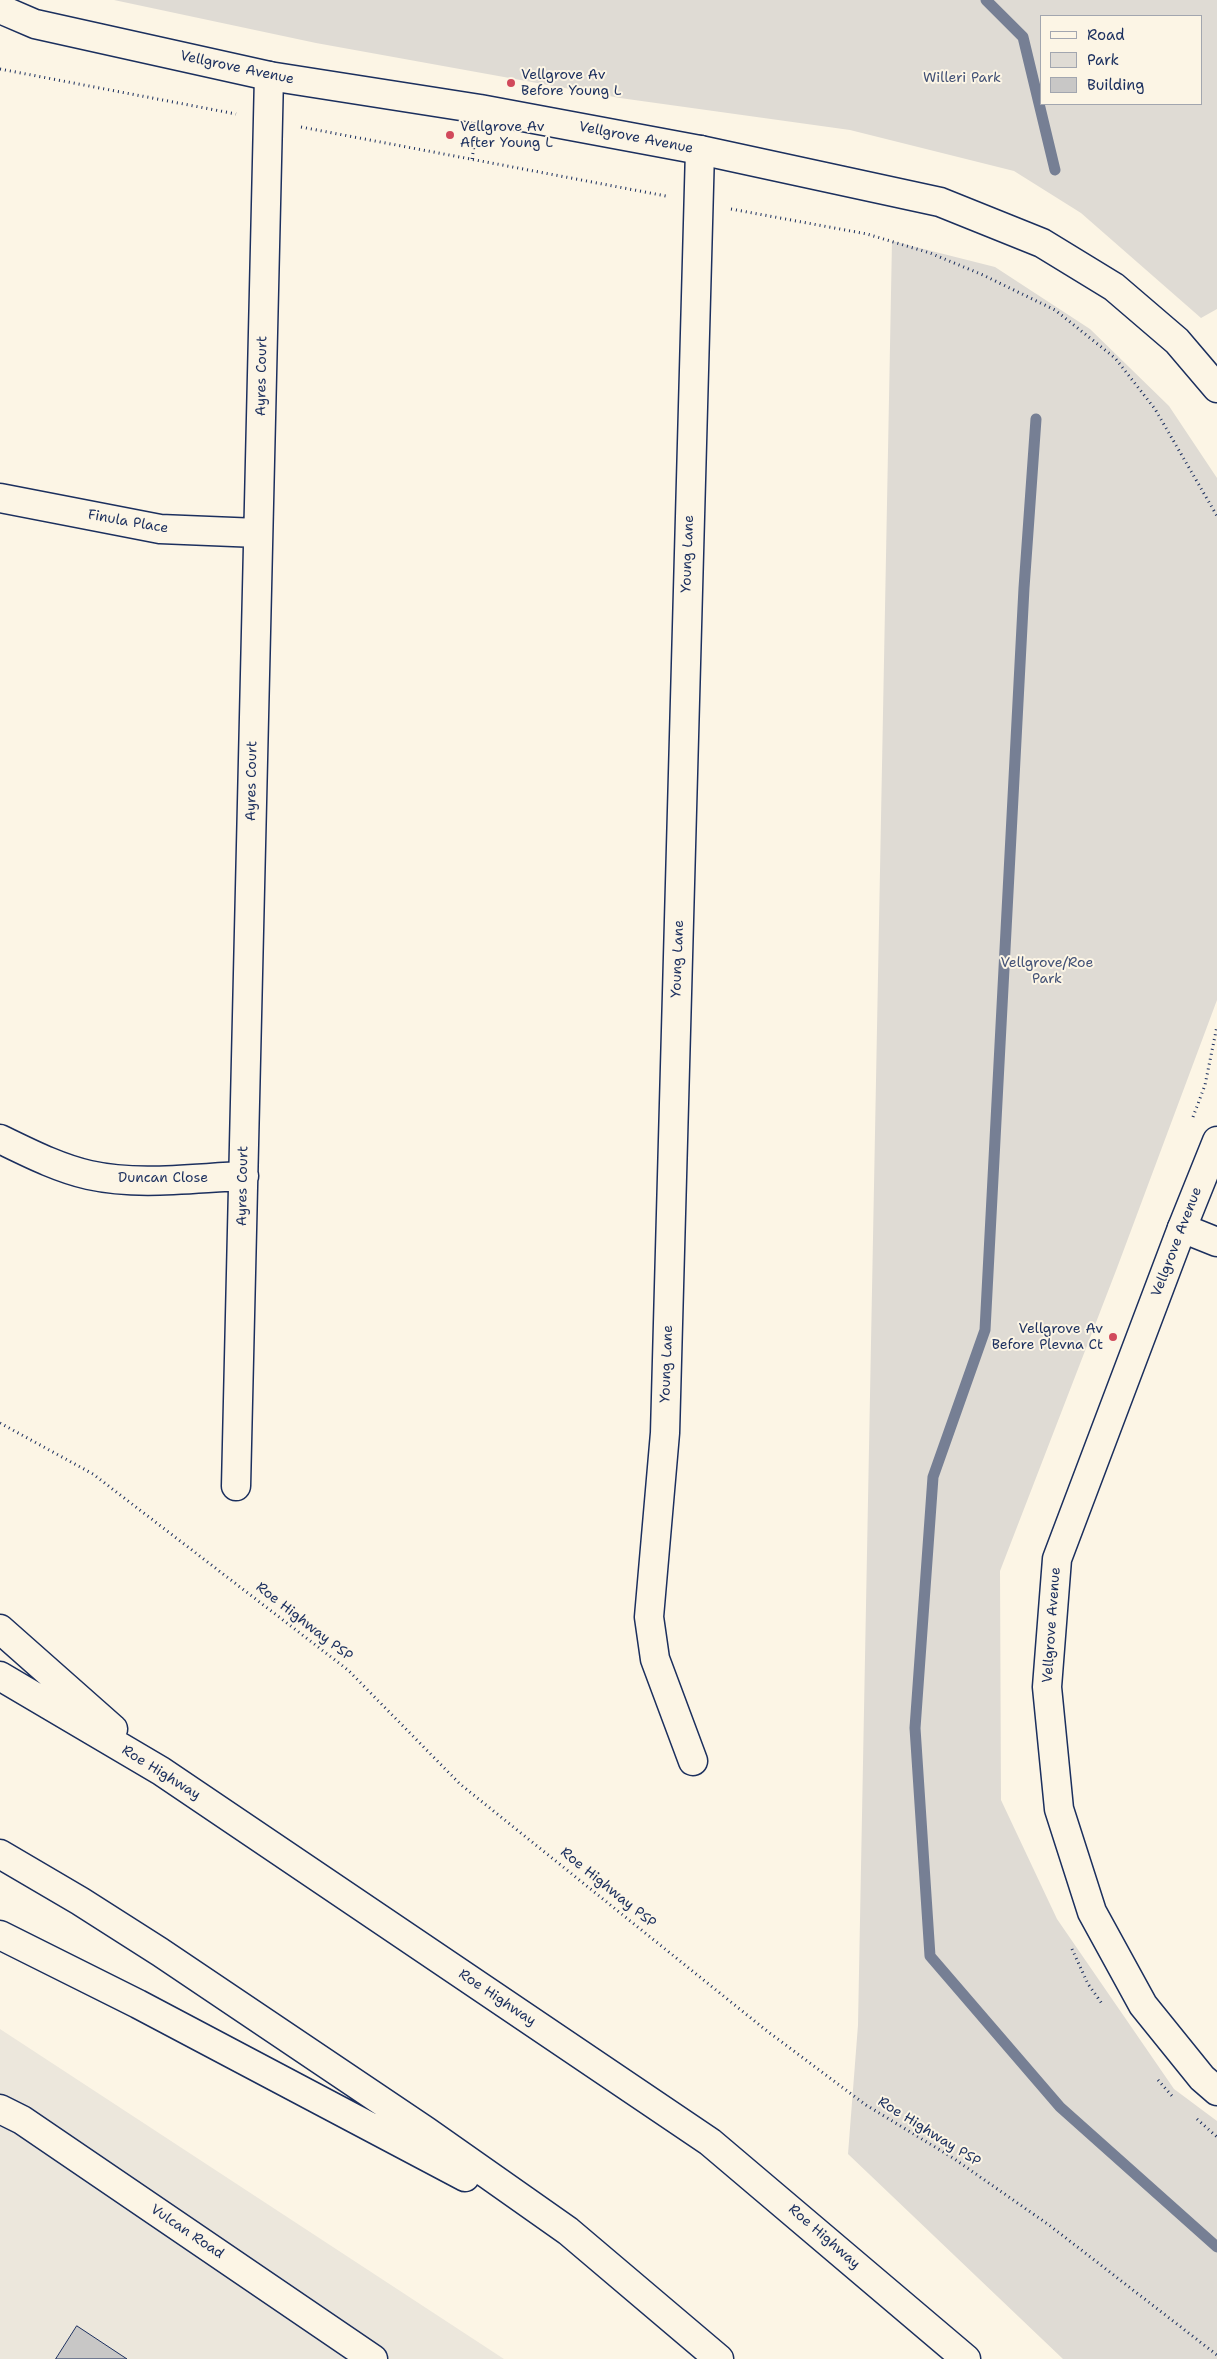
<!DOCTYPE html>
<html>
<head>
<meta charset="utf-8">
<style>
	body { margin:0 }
	#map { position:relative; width:1217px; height:2359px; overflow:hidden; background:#fcf5e5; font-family:"Shantell Sans",sans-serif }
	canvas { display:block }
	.legend { position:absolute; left:1040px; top:15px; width:162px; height:90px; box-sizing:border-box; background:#fcf5e5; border:1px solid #a2a6af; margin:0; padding:6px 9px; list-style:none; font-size:15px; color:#1b2f5e }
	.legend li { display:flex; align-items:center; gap:10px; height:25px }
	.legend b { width:25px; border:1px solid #a2a6af }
</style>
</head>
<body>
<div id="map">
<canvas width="1217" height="2359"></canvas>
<ul class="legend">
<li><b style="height:6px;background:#fcf5e5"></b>Road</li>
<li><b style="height:14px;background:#dfdbd4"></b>Park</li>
<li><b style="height:14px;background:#c8c7c6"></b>Building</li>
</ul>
</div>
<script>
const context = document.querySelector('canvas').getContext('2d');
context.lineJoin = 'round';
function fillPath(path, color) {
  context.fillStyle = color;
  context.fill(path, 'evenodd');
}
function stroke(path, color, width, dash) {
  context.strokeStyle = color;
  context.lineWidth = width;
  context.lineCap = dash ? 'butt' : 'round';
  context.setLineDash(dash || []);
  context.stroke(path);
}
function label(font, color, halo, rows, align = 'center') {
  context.font = font + ' "Shantell Sans",sans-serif';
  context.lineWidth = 4;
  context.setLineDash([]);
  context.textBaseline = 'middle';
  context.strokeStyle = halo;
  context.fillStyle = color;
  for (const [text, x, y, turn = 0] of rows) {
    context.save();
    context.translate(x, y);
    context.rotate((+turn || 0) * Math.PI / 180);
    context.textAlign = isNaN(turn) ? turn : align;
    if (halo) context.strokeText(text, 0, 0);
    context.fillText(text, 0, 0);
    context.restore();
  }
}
fillPath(new Path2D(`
	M0,2029L504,2359H0Z`), '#ece7dc');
fillPath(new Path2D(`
	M114,0H1217V309L1201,318L1081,213L1014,171L850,130L620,98L316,43ZM1201,16V104H1041V16Z
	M892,241L995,267L1090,329L1169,406L1217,478V1000L1117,1268L1000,1571L1001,1800L1057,1919L1174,2089L1217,2121V2359H1063L848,2154L858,2025Z`), '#dfdbd4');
stroke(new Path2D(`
	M986,0L1023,37L1055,170
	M1036,419L1024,588L985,1330L933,1477L915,1728L930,1956L1060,2107L1217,2247`), '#767f94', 11);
const building = new Path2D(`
	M77,2326L127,2359H56Z`);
fillPath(building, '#c8c7c6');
stroke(building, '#1b2f5e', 1);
const street = new Path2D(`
	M0,498L160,529L258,533
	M0,1139C29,1153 58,1168 89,1175C139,1186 193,1178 244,1176
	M1182,1228L1217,1242
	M236,1486L269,76
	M693,1761L655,1659L649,1617L665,1433L700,150`);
const secondary = new Path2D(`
	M0,9L35,24L269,76L480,109L700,150L940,202L1042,243L1114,287L1177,341L1217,388
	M1217,1141L1182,1228L1057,1559L1047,1687L1059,1809L1092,1912L1143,2005L1202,2078L1217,2091
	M0,2109L22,2120L373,2359`);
const highway = new Path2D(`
	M0,1629L113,1729
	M0,1676L161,1771L710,2142L966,2359
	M0,1854L80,1901L160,1952L426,2131L568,2231L719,2359
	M0,1935L138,2004L465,2177`);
stroke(street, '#1b2f5e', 31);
stroke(secondary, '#1b2f5e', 31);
stroke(highway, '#1b2f5e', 31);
stroke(new Path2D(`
	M0,69L236,114
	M301,127L666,196
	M472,159L475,140
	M731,209L867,234L930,253L983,275L1055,310L1115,358L1155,409L1217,516
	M1193,1117L1205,1085L1217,1026
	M0,1423L93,1474L348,1670L460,1784L767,2031L866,2105L953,2158L1049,2225L1217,2355
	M1072,1949L1088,1984L1103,2005
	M1158,2080L1172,2096
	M1197,2119L1217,2137`), '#1b2f5e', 3, [1, 4]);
stroke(street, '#fcf5e5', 28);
stroke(secondary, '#fcf5e5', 28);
stroke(highway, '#fcf5e5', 28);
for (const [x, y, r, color] of [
	[511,83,5,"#d1495b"],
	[450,135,5,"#d1495b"],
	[1113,1337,5,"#d1495b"]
]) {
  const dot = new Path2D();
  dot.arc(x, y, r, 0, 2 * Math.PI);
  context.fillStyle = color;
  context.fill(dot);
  stroke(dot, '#fcf5e5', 2);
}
label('14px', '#1b2f5e', '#fcf5e5', [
	["Vellgrove Avenue",237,68,12],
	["Vellgrove Avenue",636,138,11],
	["Ayres Court",262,376,-89],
	["Finula Place",128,522,10],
	["Young Lane",688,554,-88],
	["Ayres Court",252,781,-89],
	["Young Lane",678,959,-88],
	["Duncan Close",163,1178],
	["Ayres Court",243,1186,-89],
	["Vellgrove Avenue",1177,1242,-69],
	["Young Lane",667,1364,-88],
	["Roe Highway PSP",304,1622,38],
	["Vellgrove Avenue",1052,1625,-86],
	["Roe Highway",161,1773,32],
	["Roe Highway PSP",608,1888,39],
	["Roe Highway",497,1998,34],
	["Roe Highway PSP",929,2132,32],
	["Vulcan Road",187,2232,34],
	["Roe Highway",824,2237,41]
]);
label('14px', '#1b2f5e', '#fcf5e5', [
	["Vellgrove Av",521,75],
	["Before Young L",521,91],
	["Vellgrove Av",460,127],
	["After Young L",460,143],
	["Vellgrove Av",1103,1329,"right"],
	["Before Plevna Ct",1103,1345,"right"]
], 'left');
label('14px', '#425176', '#fcf5e5', [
	["Willeri Park",962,78],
	["Vellgrove/Roe",1047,963],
	["Park",1047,979]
]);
</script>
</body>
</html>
